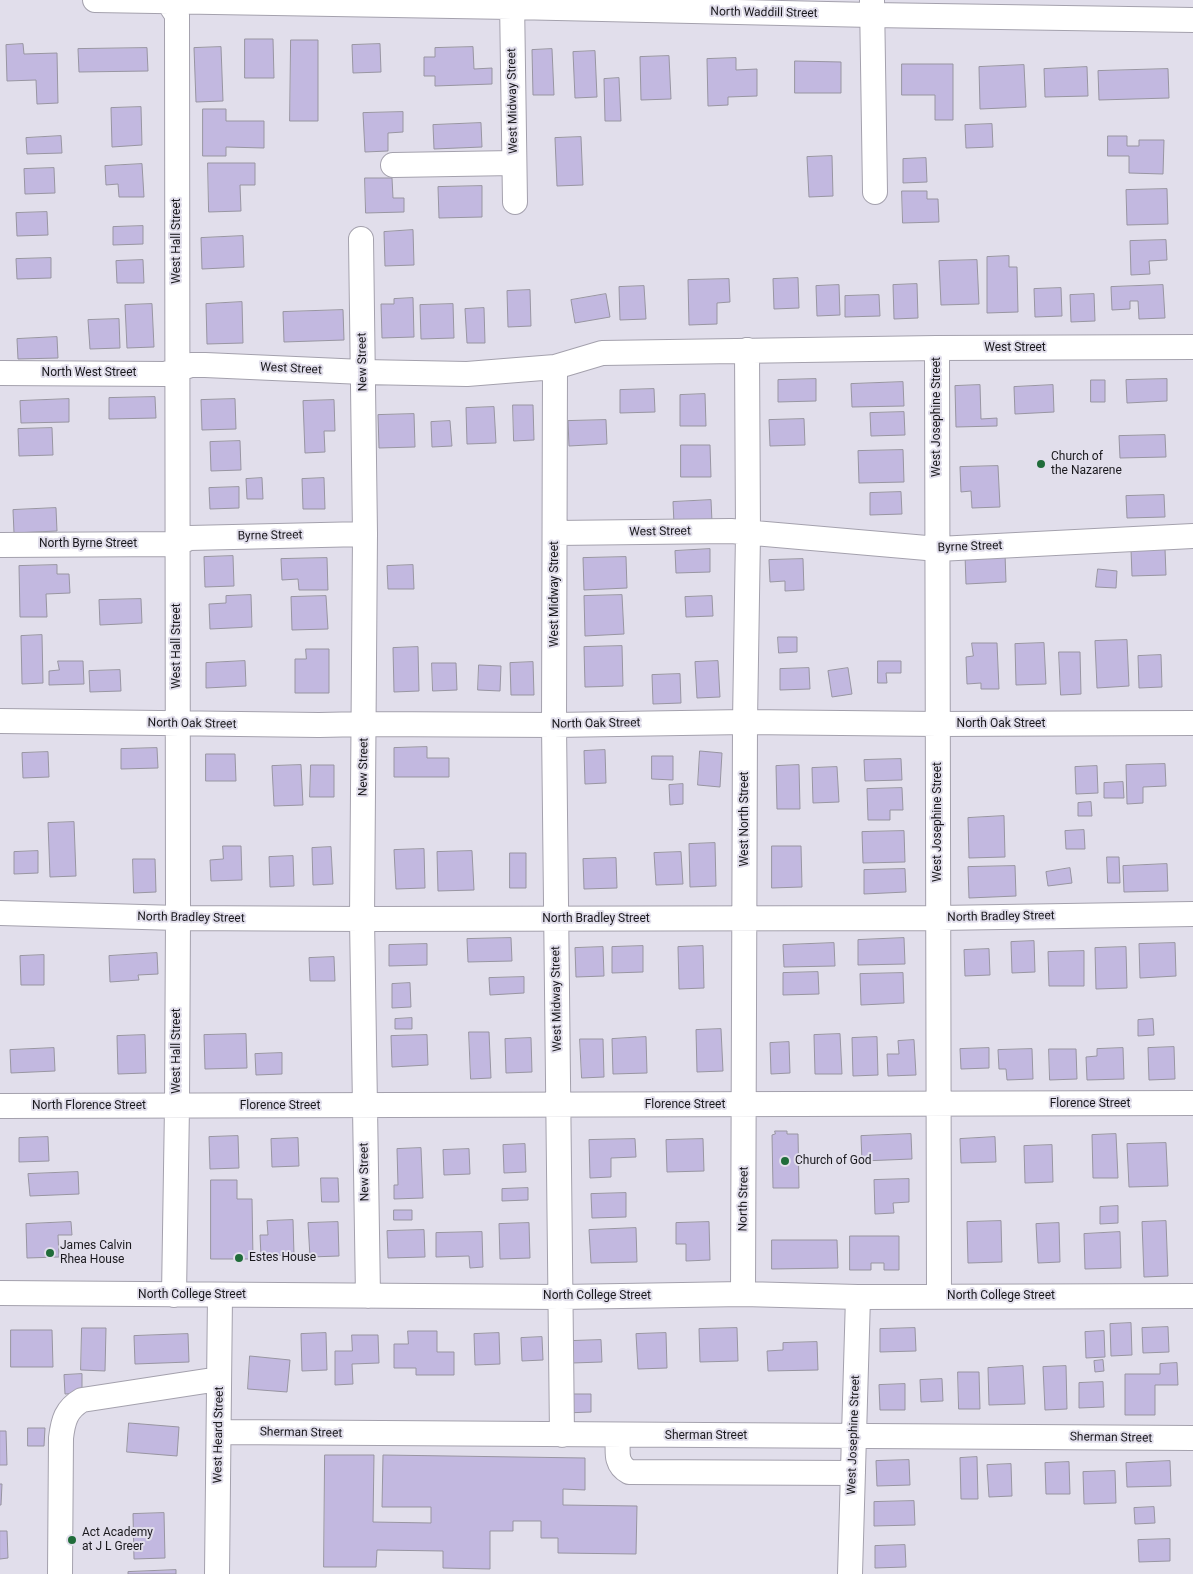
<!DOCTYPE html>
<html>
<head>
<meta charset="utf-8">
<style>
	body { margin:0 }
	canvas { display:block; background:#e1deeb }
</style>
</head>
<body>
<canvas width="1193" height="1574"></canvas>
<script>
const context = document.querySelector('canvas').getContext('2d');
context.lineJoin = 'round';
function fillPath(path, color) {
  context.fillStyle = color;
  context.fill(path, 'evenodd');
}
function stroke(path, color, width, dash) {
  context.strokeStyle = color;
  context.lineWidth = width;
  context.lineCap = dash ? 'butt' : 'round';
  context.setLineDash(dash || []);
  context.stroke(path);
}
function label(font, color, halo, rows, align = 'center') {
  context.font = font + ' Roboto,sans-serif';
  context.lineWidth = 4;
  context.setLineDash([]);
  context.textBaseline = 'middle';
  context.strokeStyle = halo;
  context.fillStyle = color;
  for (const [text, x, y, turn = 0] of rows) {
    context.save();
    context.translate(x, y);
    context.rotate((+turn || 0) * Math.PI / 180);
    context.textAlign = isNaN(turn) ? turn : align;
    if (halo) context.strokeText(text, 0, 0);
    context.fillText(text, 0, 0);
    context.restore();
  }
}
const building = new Path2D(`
	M245,39H273L274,78H245Z
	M291,40H318V121H290Z
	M23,44L24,54L57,53L58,103L37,104L36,80L7,81L6,45Z
	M380,44L381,72L353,73L352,45Z
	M221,47L223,101L196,102L194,48Z
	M473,47L474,69L492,68V84L435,86V76H424V57H435V48Z
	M147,48L148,71L79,72L78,49Z
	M552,49L554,95H533L532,50Z
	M595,51L597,97L575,98L573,52Z
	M669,56L671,99L641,100L640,57Z
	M736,58V70L757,69V96L728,97V105L708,106L707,59Z
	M795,61L841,62V93H795Z
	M902,64H953V120H935V95H902Z
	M1024,65L1026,107L980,109L979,67Z
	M1087,67L1088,96L1045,97L1044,69Z
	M1168,69L1169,98L1099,100L1098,71Z
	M619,78L621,121H605L604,79Z
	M141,107L142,145L112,147L111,108Z
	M203,109H226V121H264V148L226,147V156H203Z
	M403,112V132L388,133V151L365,152L363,113Z
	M481,123L482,147L434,149L433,125Z
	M992,124L993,147L966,148L965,125Z
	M61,136L62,153L27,154L26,138Z
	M1108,136H1127V146H1139V140H1164L1163,174L1129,173V156H1108Z
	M581,137L583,185L557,186L555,138Z
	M832,156L833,196L809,197L807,157Z
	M926,158L927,182L903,183V159Z
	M208,163H255V185H240L241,211L209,212Z
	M142,164L144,197H119L118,184L106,185L105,166Z
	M54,168L55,193L25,194L24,169Z
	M365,178H392L393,198H404V212L366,213Z
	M482,186V217L439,218L438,187Z
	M1167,189L1168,224L1127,225L1126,190Z
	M902,191H927V199H938L939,222L903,223Z
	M47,212L48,235L17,236L16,213Z
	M143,226V244L113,245V227Z
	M413,230L414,265L385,266L384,232Z
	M243,236L244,267L202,269L201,238Z
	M1166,240L1167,260L1149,261L1150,274L1131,275L1130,241Z
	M1009,256V267H1017L1018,312L987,313V257Z
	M51,258V278L17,279L16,259Z
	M143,260L144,283H117L116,261Z
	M977,260L979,304L941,305L939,261Z
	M798,278L799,308L774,309L773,279Z
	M729,279L730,302L717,303V324L689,325L688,280Z
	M917,284L918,318L894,319L893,285Z
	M839,285L840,315L817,316L816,286Z
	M1163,285L1165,318L1139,319L1138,301H1130V309L1112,310L1111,287Z
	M644,286L646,319L620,320L619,287Z
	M1061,288L1062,316L1035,317L1034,289Z
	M530,290L531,326L508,327L507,291Z
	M606,294L610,317L575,323L571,300Z
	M1094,294L1095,321L1071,322L1070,295Z
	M879,295L880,316L845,317V296Z
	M413,298L414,337L382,338L381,304H394V299Z
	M242,302L243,343L207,344L206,304Z
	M152,304L154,347L127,348L125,305Z
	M453,304L454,338L421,339L420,305Z
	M484,308L485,343H467L465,309Z
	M343,310L344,340L284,342L283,312Z
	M119,319L120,348L90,349L88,320Z
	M57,337L58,358L18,359L17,339Z
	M816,379V401L778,402V380Z
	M1167,379V401L1127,403L1126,380Z
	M1091,380H1105V402H1091Z
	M903,382L904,406L852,407L851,384Z
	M980,385L981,419L997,418V426L956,427L955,386Z
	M1053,385L1054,412L1015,414L1014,387Z
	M654,389L655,412L620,413V390Z
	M705,394L706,426H680V395Z
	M155,397L156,418L109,419V398Z
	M69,399V422L21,423L20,401Z
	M235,399L236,429L202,430L201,400Z
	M334,400L335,431H324L325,452L305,453L303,401Z
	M513,405H533L534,440L514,441Z
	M494,407L496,443L467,444L466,408Z
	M904,412L905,435L871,436L870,413Z
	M414,414L415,447L379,448L378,415Z
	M804,419L805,445L770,446L769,420Z
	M606,420L607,444L569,446L568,421Z
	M450,421L452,446L432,447L431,422Z
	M52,428L53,455L19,456L18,429Z
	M1165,435L1166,457L1120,458L1119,436Z
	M240,441L241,470L211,471L210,442Z
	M681,445H710L711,477H681Z
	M903,450L904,482L859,483L858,451Z
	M998,466L1000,507L972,508L971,491L961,492L960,467Z
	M262,478L263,499H247L246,479Z
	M324,478L325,509H303L302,479Z
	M239,487V508L210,509L209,488Z
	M901,492L902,514L870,515V493Z
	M1164,495L1165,517L1127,518L1126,496Z
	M711,500L712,522L674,524L673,502Z
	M56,508L57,531L14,533L13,510Z
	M710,549V572L676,573L675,551Z
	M1165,549L1166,575L1132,576L1131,550Z
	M1005,554L1006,582L966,584L965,555Z
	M233,556L234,586L205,587L204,557Z
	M626,557L627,588L584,590L583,558Z
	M327,558L328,590H299L298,579L282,580L281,559Z
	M803,559L804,590L785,591V581L770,582L769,560Z
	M57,565V574H69L70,593L46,594L47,617H20L19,566Z
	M413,565L414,589H388L387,566Z
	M1098,569L1117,571L1116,588L1096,587Z
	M251,595L252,627L210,629L209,604L226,603V596Z
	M622,595L624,634L585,636L584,596Z
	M326,596L328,629L292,630L291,597Z
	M712,596L713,616L686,617L685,597Z
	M141,599L142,623L100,625L99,600Z
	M42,635L43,683L22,684L21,636Z
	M778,637H797V652L779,653Z
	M1127,640L1129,686L1097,688L1095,641Z
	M972,643H997L999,689H981V683L967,684L966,657L973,656Z
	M1044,643L1046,684L1016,685L1015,644Z
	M622,646L623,686L585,687L584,647Z
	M418,647L419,691L394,692L393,648Z
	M306,649H329V693H295V659H306Z
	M1059,652H1080L1081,694L1061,695Z
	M1161,655L1162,687L1139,688L1138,656Z
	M58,661H83L84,684L49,685V671L59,670Z
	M245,661L246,686L206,688V663Z
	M718,661L720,697L697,698L695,662Z
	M878,661H901V673H886L887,683H878Z
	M533,662L534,695H511L510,663Z
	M432,663H456L457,690L433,691Z
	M479,665L501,666L500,691L478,690Z
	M809,668L810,689L780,690V669Z
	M848,668L852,694L832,697L828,671Z
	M120,670L121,691L90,692L89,671Z
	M680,674L681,703L653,704L652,675Z
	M427,747V758H449V777H394V748Z
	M157,748L158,768L121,769V749Z
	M605,750L606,783L585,784L584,751Z
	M700,751L722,753L720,787L698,785Z
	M48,752L49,777L23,778L22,753Z
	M206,754H235L236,781H206Z
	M652,756H673V780L652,779Z
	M901,759L902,780L865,781L864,760Z
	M1165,764L1166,786L1143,787V803L1127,804L1126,765Z
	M301,765L303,805L274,806L272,766Z
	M311,765H334V797H310Z
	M799,765L800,809H777L776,766Z
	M1097,766L1098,793L1076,794L1075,767Z
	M837,767L839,802L813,803L812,768Z
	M1123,782L1124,798H1104V783Z
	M683,784V804L670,805L669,785Z
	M902,788L903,810H890V820H868L867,789Z
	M1091,802L1092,816H1078V803Z
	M1004,816L1005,857L969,858L968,818Z
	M74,822L76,876L50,877L48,823Z
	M1084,830L1085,849H1066L1065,831Z
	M904,831L905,862L863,863L862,832Z
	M715,843L716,886L690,887L689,844Z
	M223,846H241L242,880L211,881L210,860L223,859Z
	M772,846H801L802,887L772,888Z
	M331,847L333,884L313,885L312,848Z
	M424,849L425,888L396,889L394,850Z
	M38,851V873L14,874V852Z
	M472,851L474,890L438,891L437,852Z
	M681,852L683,884L656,885L654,853Z
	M510,853H526V888H510Z
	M293,856L294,886L270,887L269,857Z
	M1107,857H1119L1120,883H1108Z
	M616,858L617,888L584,889L583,859Z
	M133,859H155L156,892L134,893Z
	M1167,864L1168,891L1124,892L1123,866Z
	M1015,866L1016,896L969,898L968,867Z
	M1070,868L1072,883L1048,886L1046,872Z
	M905,869L906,892L864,894V870Z
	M511,938L512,961L468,962L467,939Z
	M904,938L905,964L858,965V940Z
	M1034,941L1035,972L1012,973L1011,942Z
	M834,943L835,966L784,967L783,945Z
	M1175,943L1176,976L1140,978L1139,944Z
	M427,944V965L389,966V945Z
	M643,946V972L612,973V947Z
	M703,946L704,988L679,989L678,947Z
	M603,947L604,976L576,977L575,948Z
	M1126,947L1127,988L1096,989L1095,948Z
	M989,949L990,975L965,976L964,950Z
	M1084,951V986H1049L1048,952Z
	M157,953L158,974L138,975L139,980L110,982L109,956Z
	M44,955V985H21L20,956Z
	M334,957L335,981H310L309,958Z
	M818,972L819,994L783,995V973Z
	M903,973L904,1003L861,1005L860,974Z
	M524,977V993L490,995L489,978Z
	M410,983L411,1007L392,1008V984Z
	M412,1018V1029H395V1019Z
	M1153,1019L1154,1035L1138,1036V1020Z
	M721,1029L723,1071L697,1072L696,1030Z
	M469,1032H489L491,1078L471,1079Z
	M246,1034L247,1068L205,1069L204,1035Z
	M840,1034L842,1074H815L814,1035Z
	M145,1035L146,1073L118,1074L117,1036Z
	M427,1035L428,1065L392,1067L391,1036Z
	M646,1037L647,1073L613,1074L612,1039Z
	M877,1037L878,1075L853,1076L852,1038Z
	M531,1038L532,1072L506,1073L505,1039Z
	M580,1039H603L604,1077L582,1078Z
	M914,1040L916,1075L888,1076L887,1054H899L898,1041Z
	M789,1042L790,1073L771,1074L770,1043Z
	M1174,1047L1175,1079L1149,1080L1148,1048Z
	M54,1048L55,1071L11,1073L10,1050Z
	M989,1048V1068L961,1069L960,1049Z
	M1123,1048L1124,1079L1087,1080L1086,1057L1097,1056V1049Z
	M1032,1049L1033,1079L1007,1080L1006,1069H999L998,1050Z
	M1049,1049H1076L1077,1079L1050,1080Z
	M282,1053V1074L256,1075L255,1054Z
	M775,1131H787V1134H798L799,1188H773L772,1135L775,1134Z
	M911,1134L912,1159L862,1161L861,1136Z
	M1116,1134L1118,1178H1093L1092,1135Z
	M238,1136L239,1168L210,1169L209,1137Z
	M48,1137L49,1161L19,1162V1138Z
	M995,1137L996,1162L961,1163L960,1139Z
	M298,1138L299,1166L272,1167L271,1139Z
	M635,1139L636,1157L611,1158V1177L590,1178L589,1140Z
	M703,1139L704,1171L667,1172L666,1140Z
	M1166,1143L1168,1186L1129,1187L1127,1144Z
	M525,1144L526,1172L504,1173L503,1145Z
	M1052,1145L1053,1182L1025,1183L1024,1146Z
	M421,1148L423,1198L394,1199V1185H398L397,1149Z
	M469,1149L470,1174L444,1175L443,1150Z
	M78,1172L79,1194L30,1196L28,1174Z
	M321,1178H338L339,1202H322Z
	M909,1179V1202L893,1203L894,1213L875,1214L874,1180Z
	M211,1180H237V1199H252L253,1259H211Z
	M528,1188V1200L502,1201V1189Z
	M626,1193V1217L592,1218L591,1194Z
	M1118,1206V1223L1100,1224V1207Z
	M394,1210H412V1220H394Z
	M293,1220L294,1255L261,1256L260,1235H268L267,1221Z
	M1001,1221L1002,1262L968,1263L967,1222Z
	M1166,1221L1168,1276L1144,1277L1142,1222Z
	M71,1222L72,1235H58L59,1257L27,1258L26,1224Z
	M338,1222L339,1256L310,1257L308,1223Z
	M709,1222L710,1260L686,1261V1244H676V1223Z
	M529,1223L530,1258L500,1259L499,1224Z
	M1059,1223L1060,1262L1038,1263L1036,1224Z
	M636,1228L637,1262L591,1263L589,1230Z
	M424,1230L425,1257L388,1258L387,1231Z
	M482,1232L483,1267L470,1268L469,1256L436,1257V1233Z
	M1120,1232L1121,1268L1085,1269L1084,1234Z
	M850,1236H899V1270H884V1263H871V1270H850Z
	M772,1240H837L838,1268L772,1269Z
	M1131,1323L1132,1355L1111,1356L1110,1324Z
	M1168,1327L1169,1352L1143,1353L1142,1328Z
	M82,1328H106L105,1371L81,1370Z
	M737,1328L738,1361L700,1362L699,1329Z
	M915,1328L916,1351L880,1352V1329Z
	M11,1330H52L53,1367H11Z
	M408,1331H437V1352H454V1375H416V1368H394V1344H408Z
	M1104,1331L1105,1357L1086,1358L1085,1332Z
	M326,1333L327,1370L302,1371L301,1334Z
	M499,1333L500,1364L475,1365L474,1334Z
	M666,1333L667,1368L638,1369L636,1334Z
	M188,1334L189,1362L135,1364L134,1336Z
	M352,1335H378L379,1363L352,1364L353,1384L335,1385V1351H352Z
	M542,1337L543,1360L522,1361L521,1338Z
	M601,1340L602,1362L572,1363L571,1341Z
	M817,1342L818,1370L768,1371L767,1351L783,1350V1343Z
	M250,1356L290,1360L287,1392L248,1389Z
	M1103,1360L1104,1371L1095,1372L1094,1361Z
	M1177,1363L1178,1385H1155V1415H1125V1374H1160V1364Z
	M1023,1366L1025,1404L989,1405L988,1368Z
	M1066,1366L1067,1409L1045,1410L1043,1367Z
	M958,1372H979L980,1409H959Z
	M82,1374V1393L65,1394L64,1375Z
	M942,1379L943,1401L921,1402L920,1380Z
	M1103,1382L1104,1407L1079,1408V1383Z
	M905,1384V1410H880L879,1385Z
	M564,1394H591V1412L565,1413Z
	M129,1423L179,1427L177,1456L127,1452Z
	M28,1428H45L44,1446H28Z
	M0,1431H6L7,1465H0Z
	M325,1455H374L373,1522L431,1523V1507H382L383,1455L585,1458V1490L563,1489V1505L637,1506L636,1554L558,1553V1538H541V1521H513V1531H490V1569L443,1568V1551L377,1550L376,1567H324Z
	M977,1457L978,1499H961L960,1458Z
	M909,1460L910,1485L877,1486L876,1461Z
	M1170,1461L1171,1486L1127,1487L1126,1463Z
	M1069,1462L1070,1494H1046L1045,1463Z
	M1011,1464L1012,1496L989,1497L987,1465Z
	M1115,1471L1116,1503L1084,1504L1083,1472Z
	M0,1484H2L1,1505H0Z
	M914,1501L915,1525L874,1526V1502Z
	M1154,1507L1155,1523L1135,1524L1134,1508Z
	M164,1513L165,1558L134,1559L133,1514Z
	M0,1531H7L8,1558L0,1559Z
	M1170,1539V1561L1139,1562L1138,1540Z
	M905,1545L906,1567L875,1568V1546Z
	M176,1570V1574H128V1572Z`);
fillPath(building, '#c2b8e0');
stroke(building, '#9895a1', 1);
const minor = new Path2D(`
	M95,0L512,7L872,15L1193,20
	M167,0L177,15L178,918L177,1106L174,1295
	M512,0L515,202
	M872,0L875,192
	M393,165L514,163
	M361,239L365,534L362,919L368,1296
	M937,348L939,1296
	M555,367L554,725L562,1435
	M0,373L165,374L191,365H205L363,372L467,374L555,367L602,353L937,348L1193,347
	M555,533L731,531L938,549L1193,536
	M0,545L177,544L189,538L365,534
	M0,721L319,725L365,724L554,725L745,722L938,724L1193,723
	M0,913L178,918L362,919L938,918L1193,914
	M0,1106L1193,1103
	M0,1293L561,1297L743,1294L858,1297L1193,1296
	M743,1294L745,722L748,534L747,350
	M219,1432L1193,1438
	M618,1435C618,1450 614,1464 629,1472L853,1473
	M60,1574L61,1438C63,1421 66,1409 82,1400L219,1379
	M217,1574L220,1295
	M850,1574L858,1297`);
stroke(minor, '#a4a1ad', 26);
stroke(minor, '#fff', 24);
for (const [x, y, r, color] of [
	[1041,464,5,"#206c3a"],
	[785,1161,5,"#206c3a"],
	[50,1253,5,"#206c3a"],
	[239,1258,5,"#206c3a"],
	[72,1540,5,"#206c3a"]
]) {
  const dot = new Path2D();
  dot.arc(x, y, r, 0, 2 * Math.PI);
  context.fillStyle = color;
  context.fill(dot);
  stroke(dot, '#e1deeb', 2);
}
label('12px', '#1a191d', '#e1deeb', [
	["North Waddill Street",764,13,1],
	["West Midway Street",513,101,-91],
	["West Hall Street",177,241,-90],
	["West Street",1015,348],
	["New Street",363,362,-91],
	["West Street",291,369,3],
	["North West Street",89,373],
	["West Josephine Street",937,417,-90],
	["West Street",660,532,-1],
	["Byrne Street",270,536,-1],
	["North Byrne Street",88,544],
	["Byrne Street",970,547,-2],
	["West Midway Street",555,594,-90],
	["West Hall Street",177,646,-90],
	["North Oak Street",192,724,1],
	["North Oak Street",596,724,-1],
	["North Oak Street",1001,724],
	["New Street",364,767,-89],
	["West North Street",745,819,-90],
	["West Josephine Street",938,822,-90],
	["North Bradley Street",1001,917,-1],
	["North Bradley Street",191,918,1],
	["North Bradley Street",596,919],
	["West Midway Street",557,999,-91],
	["West Hall Street",177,1051,-90],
	["Florence Street",1090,1104],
	["Florence Street",685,1105],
	["North Florence Street",89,1106],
	["Florence Street",280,1106],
	["New Street",365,1172,-91],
	["North Street",744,1199,-89],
	["North College Street",192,1295],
	["North College Street",597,1296],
	["North College Street",1001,1296],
	["Sherman Street",301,1433,1],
	["West Heard Street",219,1435,-89],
	["West Josephine Street",854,1435,-88],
	["Sherman Street",706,1436],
	["Sherman Street",1111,1438,1]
]);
label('12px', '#1a191d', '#e1deeb', [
	["Church of",1051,457],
	["the Nazarene",1051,471],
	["Church of God",795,1161],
	["James Calvin",60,1246],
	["Rhea House",60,1260],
	["Estes House",249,1258],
	["Act Academy",82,1533],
	["at J L Greer",82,1547]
], 'left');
</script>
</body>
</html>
